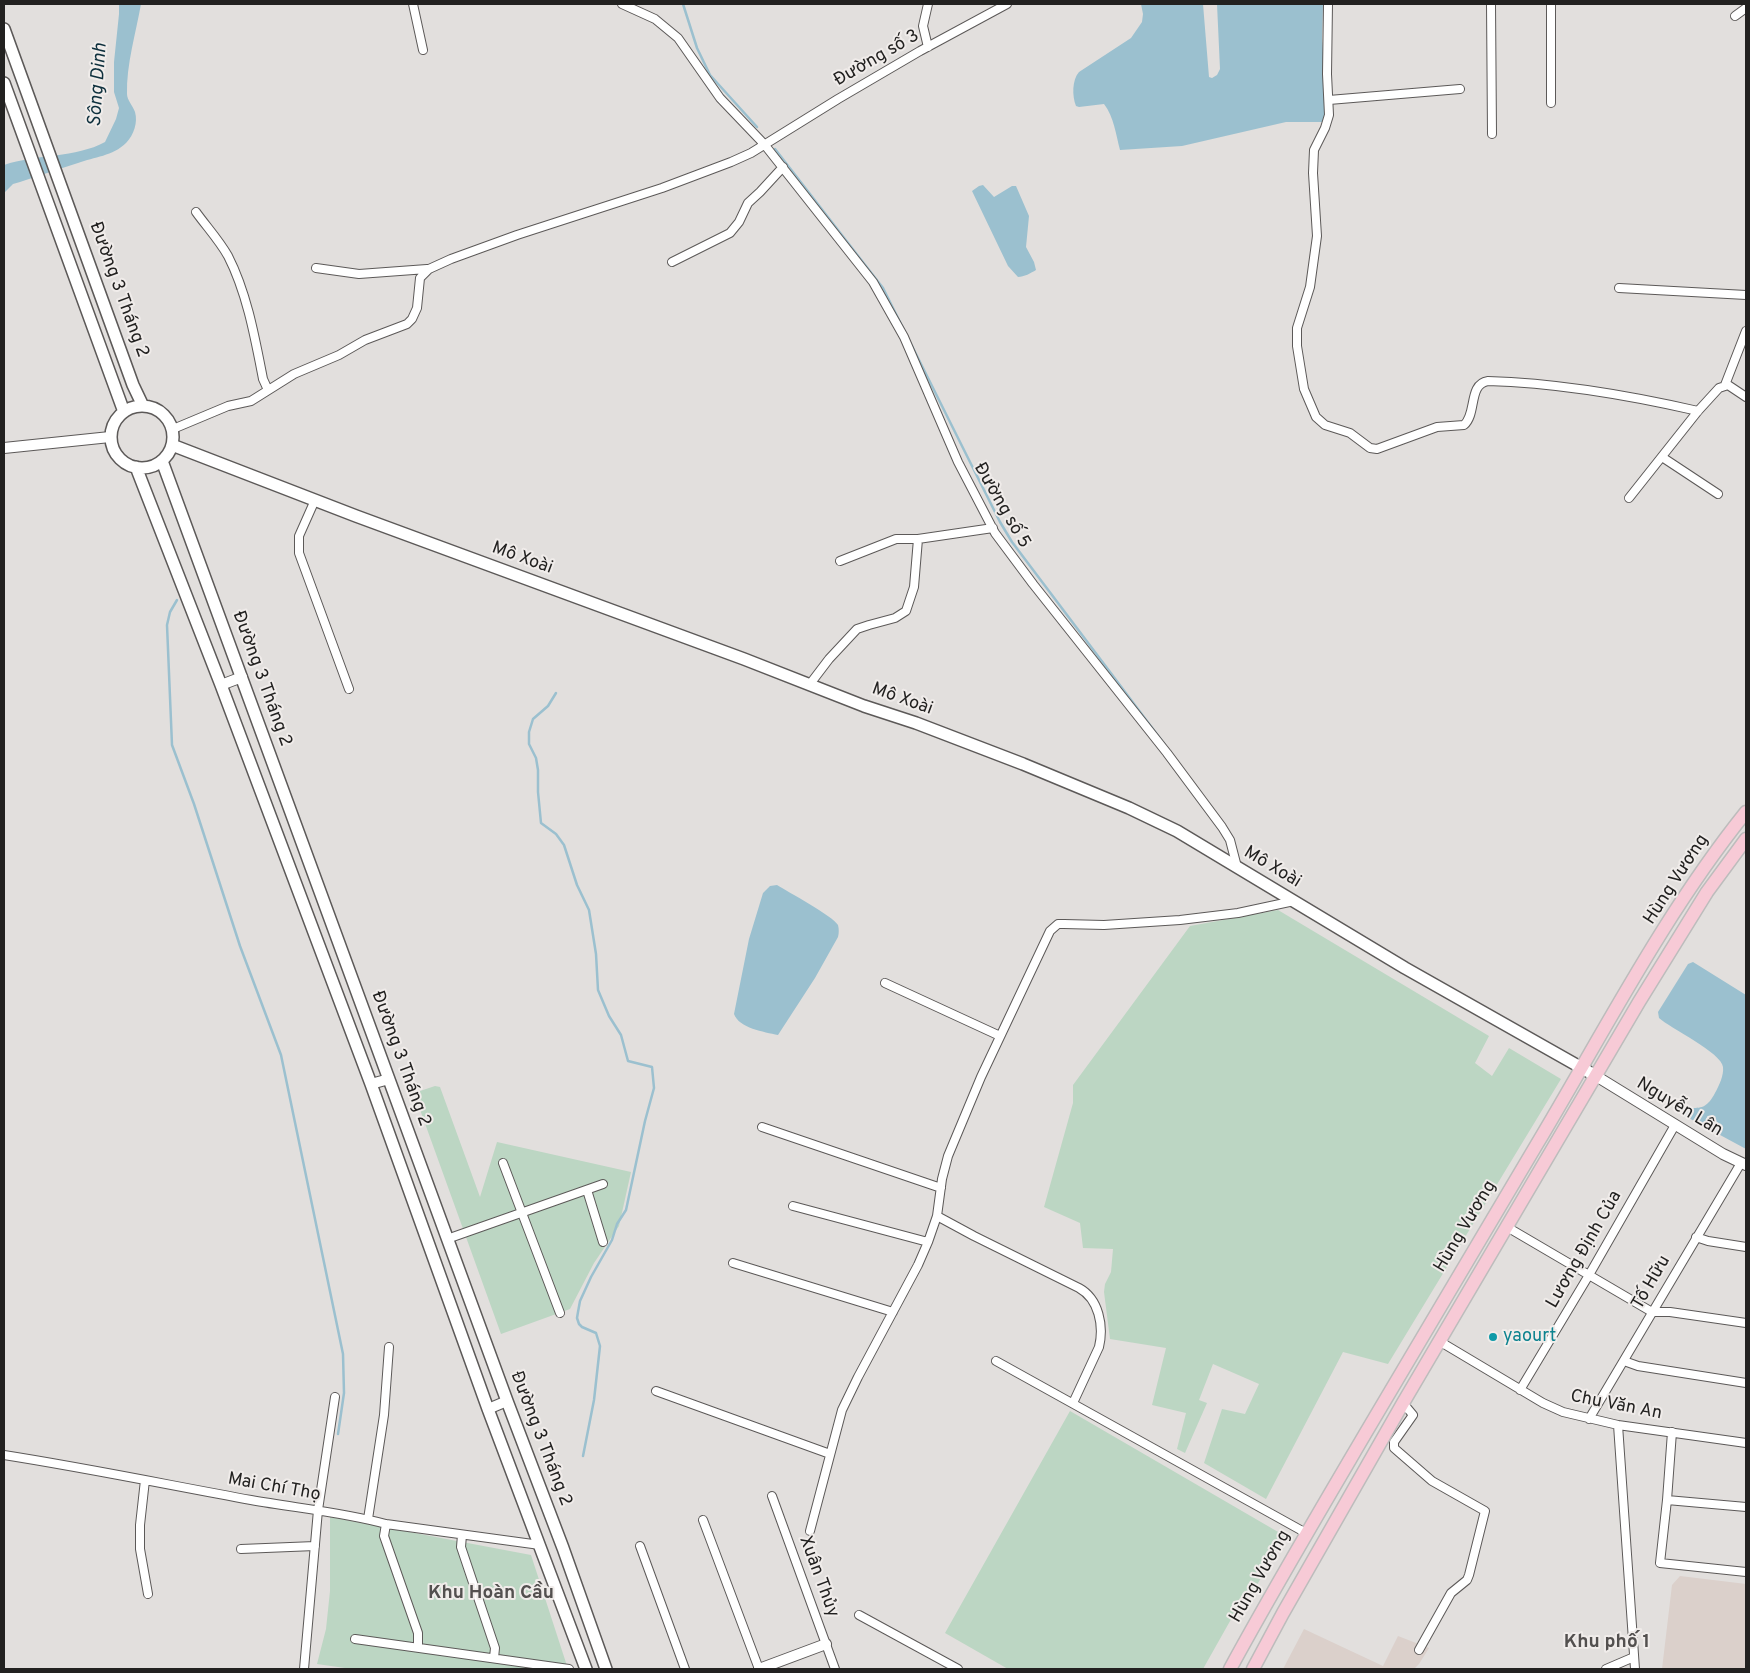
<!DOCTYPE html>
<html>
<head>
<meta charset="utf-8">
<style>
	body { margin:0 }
	#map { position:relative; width:1750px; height:1673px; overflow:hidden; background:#e2dfdd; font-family:Overpass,sans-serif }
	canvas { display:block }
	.frame { position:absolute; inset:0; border:5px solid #222120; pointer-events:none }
</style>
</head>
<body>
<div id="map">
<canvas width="1750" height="1673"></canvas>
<div class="frame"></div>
</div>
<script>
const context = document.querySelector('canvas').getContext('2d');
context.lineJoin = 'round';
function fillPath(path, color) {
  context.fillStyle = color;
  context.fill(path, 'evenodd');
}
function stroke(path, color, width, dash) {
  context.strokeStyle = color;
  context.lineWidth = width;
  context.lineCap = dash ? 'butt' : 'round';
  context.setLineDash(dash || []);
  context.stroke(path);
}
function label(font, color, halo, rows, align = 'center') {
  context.font = font + ' Overpass,sans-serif';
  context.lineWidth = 4;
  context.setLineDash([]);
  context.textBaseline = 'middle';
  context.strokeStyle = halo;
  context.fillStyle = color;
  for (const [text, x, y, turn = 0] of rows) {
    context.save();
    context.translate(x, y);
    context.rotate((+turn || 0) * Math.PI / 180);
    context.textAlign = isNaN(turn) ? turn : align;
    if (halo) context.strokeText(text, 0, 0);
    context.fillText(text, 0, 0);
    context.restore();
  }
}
fillPath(new Path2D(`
	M1680,1576L1746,1584V1669H1662L1672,1585Z
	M1304,1629L1383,1666L1398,1636L1429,1648L1419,1664L1414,1669H1283Z`), '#dbd0cb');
fillPath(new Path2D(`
	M1278,910L1489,1036L1475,1063L1492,1076L1509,1048L1561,1079L1388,1364L1343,1352L1266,1499L1204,1463L1222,1409L1245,1414L1259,1384L1213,1364L1199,1400L1207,1403L1185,1453L1177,1449L1186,1413L1152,1405L1166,1348L1110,1339L1104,1292L1105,1284L1111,1272L1113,1249L1083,1248L1080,1223L1044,1207L1073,1103V1085L1190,926Z
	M435,1086L440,1087L480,1197L497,1142L631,1172L619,1226L594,1263L570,1309L501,1334L414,1093Z
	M1070,1411L1285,1536L1242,1611L1234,1614L1203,1669H1008L945,1633Z
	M330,1517L531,1555L568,1669H352L317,1664L326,1629L330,1591Z`), '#bcd6c3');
fillPath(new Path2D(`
	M119,4H141C136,32 126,66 127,94C127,100 133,106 135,112C138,122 134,135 126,143C113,156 94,157 78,163C58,169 39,176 20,182L13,184L4,193V165C36,154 76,158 105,142L116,119L119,108L114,92V62L119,14Z
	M1141,4H1203L1209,77L1212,78L1217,75L1220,69L1217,4H1323L1322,38L1327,111L1322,122H1286L1182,146L1120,150C1116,135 1114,117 1104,104L1079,107L1076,106C1072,96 1072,80 1079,72L1131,38L1142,22L1143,14Z
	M983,185L994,197L1012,186H1016L1029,216L1026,247L1034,262L1036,270C1031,273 1024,277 1018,277L1008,266L972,191L979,186Z
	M777,885C788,892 833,916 838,925C839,929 839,933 838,937L815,978L778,1035C764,1032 739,1028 734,1014L749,939L763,893L770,886Z
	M1693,962L1746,995V1149L1685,1116L1681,1112L1683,1108C1700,1108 1706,1110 1715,1093C1719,1086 1724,1075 1723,1067C1722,1053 1670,1028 1659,1018L1658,1012L1688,964Z`), '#9bc0cf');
stroke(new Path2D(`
	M683,4L697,48L710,75L757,127
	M775,149L883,288L1000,522L1012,542L1165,745
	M177,600L170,612L167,625L172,745L194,804L240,946L281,1055L343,1354L344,1393L338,1434
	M556,693L548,706L533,719L529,732V744L536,758L538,770V792L541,823L556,834L564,845L577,885L589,910L596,954L598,990L609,1016L621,1035L628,1061L652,1067L654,1088L645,1121L626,1210L617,1224L612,1240L591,1277L580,1301L578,1312L577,1318L579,1324L582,1327L596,1333L600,1346L594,1400L583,1456`), '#9bc0cf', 2.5);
const minor = new Path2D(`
	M413,4L423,50
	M622,4L655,19L678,38L720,98L764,144L873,282L904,337L958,462L995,533L1033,584L1167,753L1222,827L1230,840L1237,867
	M928,4L923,26L928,47
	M1328,4L1327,74L1329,115L1325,128L1314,150L1313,173L1317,236L1310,287L1297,328V346L1304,389L1316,417L1325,425L1350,433L1370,448L1377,449L1437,427L1464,425C1477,414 1468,384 1488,381C1559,383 1628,395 1698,411
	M1491,4L1492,134
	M1551,4V103
	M1735,16L1746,8
	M1329,100L1460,89
	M196,212C206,226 219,240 228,256C247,293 255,338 263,379L268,390
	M672,262L730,233L739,222L748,203L760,192L783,167
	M316,268L359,274L427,269
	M1619,288L1746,295
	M1725,385L1746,331
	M173,429L228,406L251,401L294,374L339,355L365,340L407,324L412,319L417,308L420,278L429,269L451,259L517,235L662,188L731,162L751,153L838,99L920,51L1007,4
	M1662,457L1718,494
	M1629,498L1698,411L1719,388L1728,385L1746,397
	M315,500L299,536V553L349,689
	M840,561L896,539H918L993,528
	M810,684L829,659L857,629L869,625L895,618L906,611L914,587L918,539
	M885,983L1000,1036
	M762,1127L941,1188
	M503,1163L560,1313
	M587,1190L603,1242
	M793,1206L928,1242
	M937,1216L974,1236L1079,1288C1099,1299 1104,1326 1099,1347L1073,1403
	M1507,1227L1652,1312H1670L1746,1323
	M1696,1237L1708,1241L1746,1247
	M447,1239L603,1184
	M733,1263L893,1312
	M1439,1341L1543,1403L1563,1412L1618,1425L1746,1443
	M996,1361L1306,1533
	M1624,1361L1638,1366L1746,1383
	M1520,1390L1589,1275L1675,1125
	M656,1391L830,1454
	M1403,1403L1413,1415L1394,1442V1448L1432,1481L1485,1511L1469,1575L1467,1580L1451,1593L1419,1650
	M1589,1419L1741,1163
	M1618,1425L1635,1669
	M1672,1432L1667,1500L1660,1563L1746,1572
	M4,1455C87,1468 169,1485 251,1500C296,1508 342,1512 386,1524L540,1545
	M145,1480L140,1525V1549L148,1594
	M772,1496L835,1669
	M1667,1500L1746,1507
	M368,1519L384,1415L389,1347
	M703,1520L759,1669
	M386,1524L384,1536L418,1633V1647
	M810,1531L842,1410L858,1377L918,1265L928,1242L937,1216L942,1179L948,1156L981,1077L1050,931L1058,924H1064L1104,925L1180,920L1238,913L1294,901
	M462,1535L461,1547L495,1648L494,1658
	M640,1546L685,1669
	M241,1549L315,1546
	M859,1615L958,1669
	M355,1639L569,1669
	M304,1669L318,1510L335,1397
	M1606,1669L1634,1657`);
const tertiary = new Path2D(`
	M4,448L110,437
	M221,685L242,677
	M1596,1076L1723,1154L1746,1165
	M371,1084L389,1079
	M488,1409L507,1401
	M759,1669L826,1644`);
const secondary = new Path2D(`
	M4,29L133,385L143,406
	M4,83L124,412
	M111 437a31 31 0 1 1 62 0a31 31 0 1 1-62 0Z
	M172,445L356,516L744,659L864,706L916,723L1023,764L1129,808L1177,831L1405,968L1596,1076
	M162,461L507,1401L563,1548L606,1669
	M136,467L221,685L371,1084L488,1409L586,1669`);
const primary = new Path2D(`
	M1230,1669C1274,1588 1321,1509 1368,1429C1424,1334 1480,1239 1537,1144C1604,1032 1664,914 1746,812
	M1253,1669L1283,1613L1403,1403L1639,1002L1707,892L1746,839`);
stroke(minor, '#5c5958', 10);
stroke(tertiary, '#5c5958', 12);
stroke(secondary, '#5c5958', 14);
stroke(primary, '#bdbcbc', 15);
stroke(minor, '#fff', 8);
stroke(tertiary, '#fff', 10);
stroke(secondary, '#fff', 11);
stroke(primary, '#f7cad6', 12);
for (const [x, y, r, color] of [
	[1493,1337,5,"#0f9aa8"]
]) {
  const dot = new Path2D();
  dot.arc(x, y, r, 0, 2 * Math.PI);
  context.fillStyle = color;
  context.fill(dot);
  stroke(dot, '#f0ecea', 2);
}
label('18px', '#222120', '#f0ecea', [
	["Đường số 3",877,59,-30],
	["Đường 3 Tháng 2",118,290,70],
	["Đường số 5",1001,506,60],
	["Mô Xoài",522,559,20],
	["Đường 3 Tháng 2",261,679,70],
	["Mô Xoài",902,700,20],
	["Mô Xoài",1272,868,31],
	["Hùng Vương",1677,880,-57],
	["Đường 3 Tháng 2",400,1059,70],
	["Nguyễn Lân",1679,1108,31],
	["Hùng Vương",1466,1227,-59],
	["Lương Định Của",1585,1250,-60],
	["Tố Hữu",1652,1283,-60],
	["Chu Văn An",1616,1406,11],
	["Đường 3 Tháng 2",540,1439,69],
	["Mai Chí Thọ",274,1488,10],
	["Xuân Thủy",818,1577,70],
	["Hùng Vương",1261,1577,-60]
]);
label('18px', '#0d838f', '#f0ecea', [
	["yaourt",1503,1337]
], 'left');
label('italic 19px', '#0e303d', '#f0ecea', [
	["Sông Dinh",99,85,-86]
]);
label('bold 19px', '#53504f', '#f0ecea', [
	["Khu Hoàn Cầu",491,1594],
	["Khu phố 1",1607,1643]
]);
</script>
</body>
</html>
